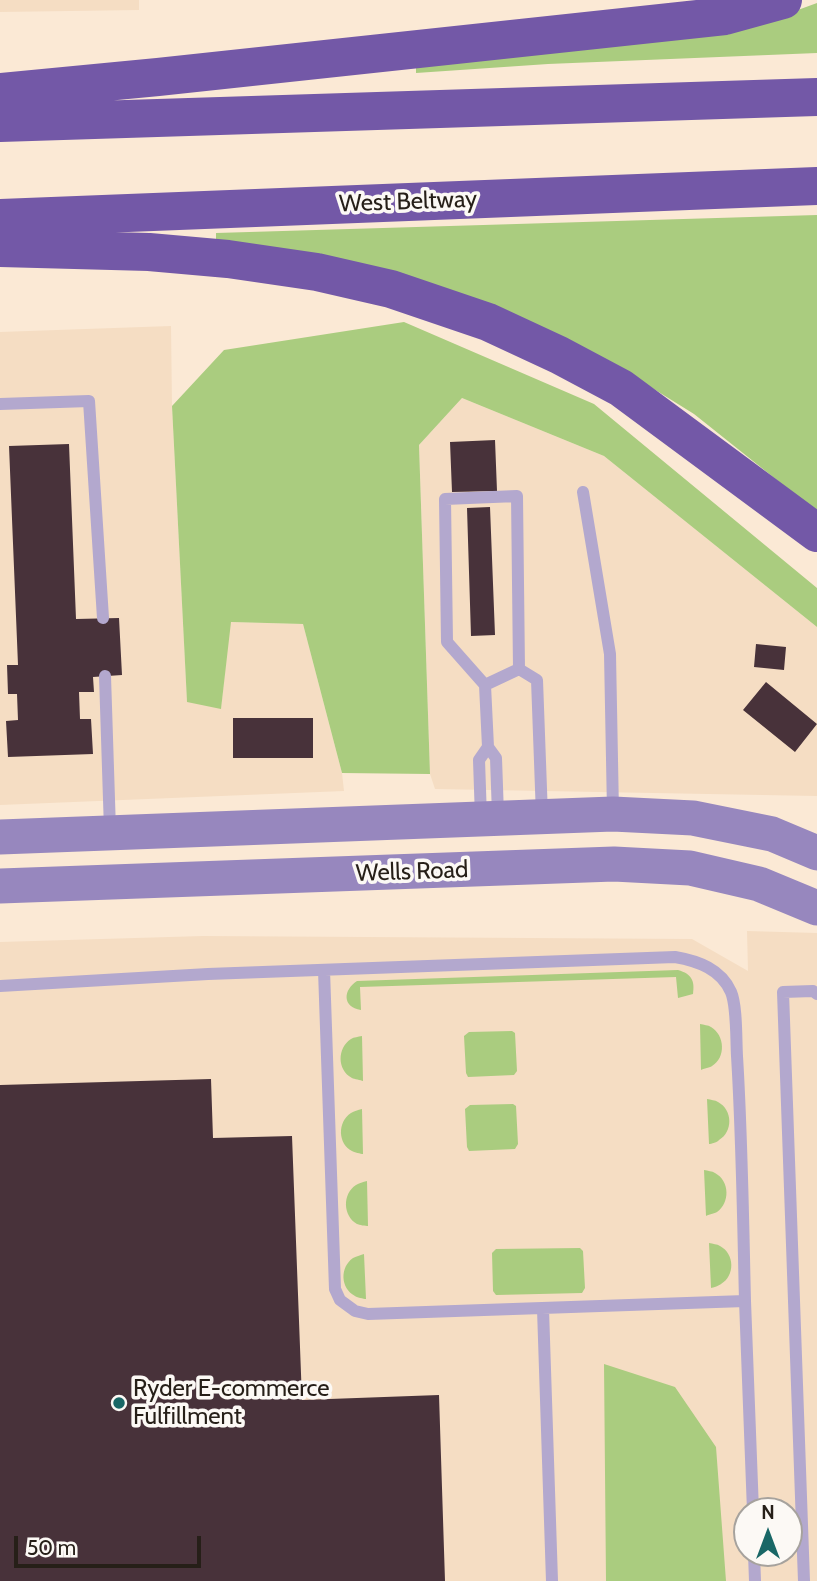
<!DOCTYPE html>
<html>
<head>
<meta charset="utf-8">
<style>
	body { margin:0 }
	#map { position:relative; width:817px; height:1581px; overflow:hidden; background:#fbe9d5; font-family:Cabin,sans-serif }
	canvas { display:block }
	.north { position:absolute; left:733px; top:1497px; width:70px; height:70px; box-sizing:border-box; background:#fcf9f5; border:2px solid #a6a29d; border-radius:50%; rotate:0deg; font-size:19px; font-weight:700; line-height:28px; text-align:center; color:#261f18 }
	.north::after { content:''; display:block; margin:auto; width:24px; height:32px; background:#196766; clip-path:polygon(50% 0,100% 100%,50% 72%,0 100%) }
	.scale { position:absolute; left:14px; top:1536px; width:187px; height:32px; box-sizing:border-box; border:4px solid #261f18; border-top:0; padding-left:9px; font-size:21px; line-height:24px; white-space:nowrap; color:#261f18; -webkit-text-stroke:5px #fcf9f5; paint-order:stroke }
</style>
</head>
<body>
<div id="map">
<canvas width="817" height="1581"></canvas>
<div class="north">N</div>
<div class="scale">50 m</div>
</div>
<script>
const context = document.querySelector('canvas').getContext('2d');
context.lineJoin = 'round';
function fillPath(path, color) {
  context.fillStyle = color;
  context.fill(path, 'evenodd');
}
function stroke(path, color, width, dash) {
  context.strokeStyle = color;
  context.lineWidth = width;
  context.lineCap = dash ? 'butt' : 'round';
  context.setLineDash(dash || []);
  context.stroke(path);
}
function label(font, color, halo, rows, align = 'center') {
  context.font = font + ' Cabin,sans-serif';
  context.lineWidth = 7;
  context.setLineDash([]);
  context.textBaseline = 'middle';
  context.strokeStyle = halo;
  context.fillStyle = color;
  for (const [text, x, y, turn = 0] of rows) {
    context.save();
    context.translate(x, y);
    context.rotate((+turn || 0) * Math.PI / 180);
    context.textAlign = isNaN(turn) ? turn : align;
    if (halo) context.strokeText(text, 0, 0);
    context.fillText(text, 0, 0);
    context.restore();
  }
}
fillPath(new Path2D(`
	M0,0H139V10L0,12Z
	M171,326L172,406L187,701L221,708L230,622L303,624L342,773L344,791L0,805V332Z
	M462,398L604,456L817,627V796L435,789L430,774L419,445Z
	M747,931L817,933V1581H0V942L203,936L692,939L748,971ZM747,1511H789V1553H747Z`), '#f5ddc3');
fillPath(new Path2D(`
	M817,3V53L548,64L416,73V61L765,22Z
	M817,215V512L694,414L620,368L216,247V233Z
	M404,322L594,404L817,588V627L604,456L462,398L419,445L430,774L342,773L303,624L231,622L221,709L187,702L172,406L224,350Z
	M678,970C692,974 695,981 693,994L678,998L676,977L360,987L361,1010C342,1007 343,990 357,981Z
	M700,1024C704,1025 708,1025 711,1027C725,1035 726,1058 712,1066C711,1067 703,1069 701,1070Z
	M512,1031L515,1033L517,1071L514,1075L468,1077L466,1073L464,1036L469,1032Z
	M362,1036L363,1081C361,1080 354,1079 352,1078C337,1070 337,1048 351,1039C354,1037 358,1037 362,1036Z
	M707,1099C711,1100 715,1100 718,1102C733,1110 733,1132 719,1140C718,1142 711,1144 709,1144Z
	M513,1104L516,1106L518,1144L515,1149L469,1151L467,1147L465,1109L470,1105Z
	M362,1109L363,1154C361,1154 354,1152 352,1151C338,1144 337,1122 351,1113C354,1111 358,1110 362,1109Z
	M704,1170C708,1171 712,1171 715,1173C730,1181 730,1203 717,1212C715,1213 708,1215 706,1216Z
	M367,1181L368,1226C366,1226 359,1225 357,1224C343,1216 342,1194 356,1185C359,1183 363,1182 367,1181Z
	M709,1243C713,1244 717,1244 720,1246C735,1254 735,1276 721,1284C720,1285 713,1288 711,1288Z
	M580,1248L583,1251L585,1288L582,1293L496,1295L493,1291L492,1253L496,1249Z
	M364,1254L366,1299C364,1299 356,1297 355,1296C340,1288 340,1267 353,1258C357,1256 361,1255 364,1254Z
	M604,1364L675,1387L716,1447L726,1581H606Z`), '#aacc7f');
fillPath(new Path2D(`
	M495,440L497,491L452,492L450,442Z
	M69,444L76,619L119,618L122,675L93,677L94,692H79L80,719H91L93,754L8,757L6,721L18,720L17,694H8L7,665H18L9,446Z
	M490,507L495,635L471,636L467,508Z
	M756,644L786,647L784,670L754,667Z
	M766,682L817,724L795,752L743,710Z
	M233,718H313V758H233Z
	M211,1079L213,1138L292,1136L302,1400L439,1395L445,1581H0V1085Z`), '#48323a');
stroke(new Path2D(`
	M0,404L89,401L103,618
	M583,492L610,654L613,812
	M519,669L537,680L542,816
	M105,676L110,830
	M485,685L519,669L517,496L445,499L447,642L485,685L488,747L496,758L498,815
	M481,818L479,760L488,747
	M0,986L208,974L675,957C698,961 721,969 731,992C737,1006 736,1039 737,1056C742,1137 743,1219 745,1301L368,1314L355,1311L340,1300L335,1289L324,970
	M745,1301L753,1511
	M543,1309L552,1581
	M754,1553L755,1581
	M804,1581L783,992L813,991L817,994`), '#b3a8ce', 12);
stroke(new Path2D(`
	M0,837L613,814L693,818L772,834L817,853
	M0,886L614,864L690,868L759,884L817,908`), '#9787be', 35);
stroke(new Path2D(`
	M0,92L158,77L725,16L783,0
	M0,123L817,97
	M0,218L817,186
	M0,248L149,252L228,259L317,272L391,289L488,322L559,355L621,388L817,533`), '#7358a7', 38);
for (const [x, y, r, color] of [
	[119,1403,7,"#196766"]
]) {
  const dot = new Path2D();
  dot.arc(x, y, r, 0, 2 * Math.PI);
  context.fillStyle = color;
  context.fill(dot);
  stroke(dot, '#fcf9f5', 2.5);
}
label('24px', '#261f18', '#fcf9f5', [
	["West Beltway",408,202,-2],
	["Wells Road",412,872,-2]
]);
label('24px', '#261f18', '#fcf9f5', [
	["Ryder E-commerce",133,1389],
	["Fulfillment",133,1417]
], 'left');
</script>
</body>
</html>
